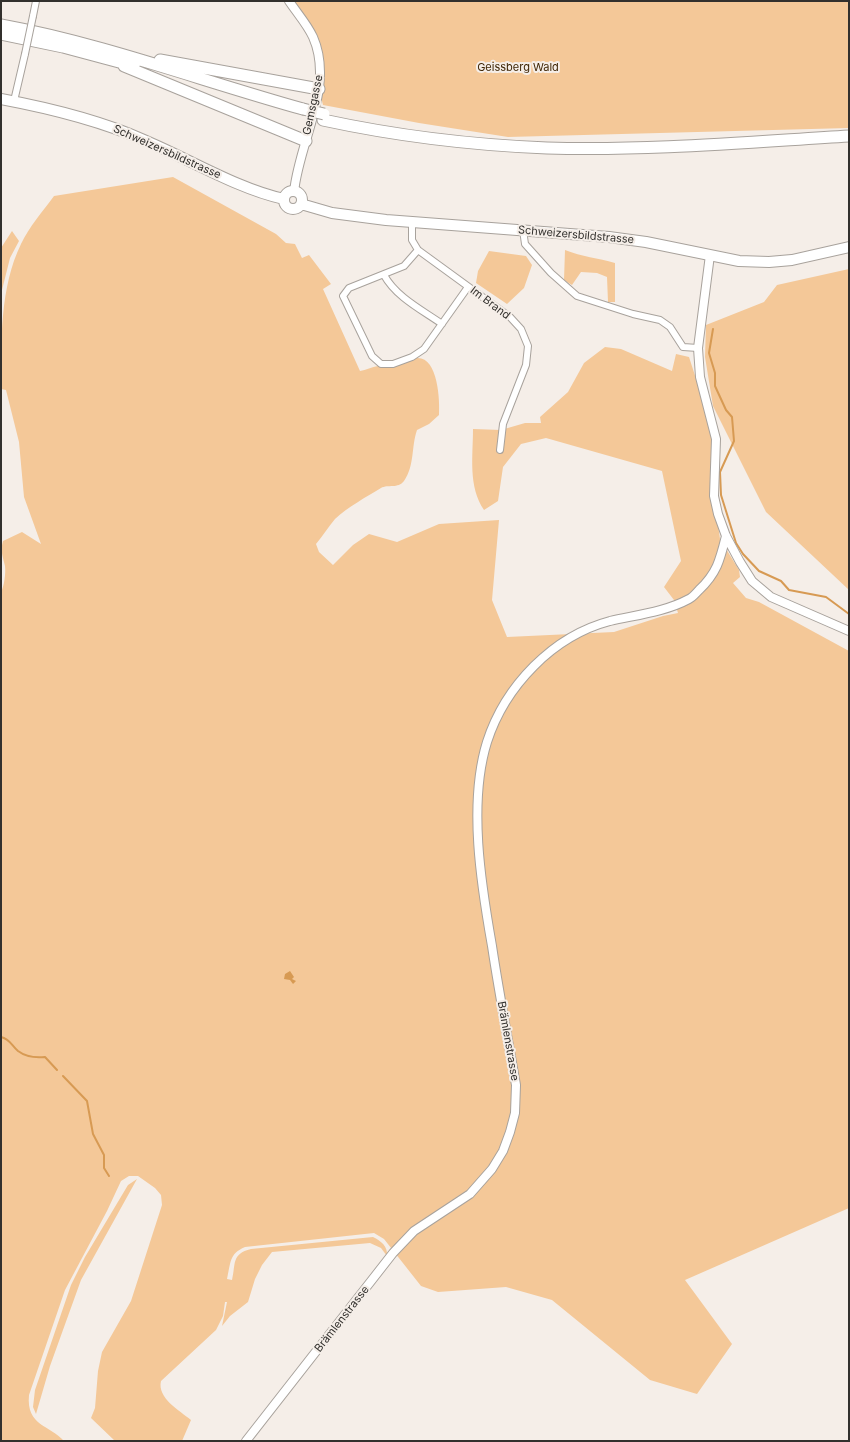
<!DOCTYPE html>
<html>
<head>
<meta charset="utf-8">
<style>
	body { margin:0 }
	#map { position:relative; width:850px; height:1442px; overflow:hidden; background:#f5eee8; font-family:Inter,sans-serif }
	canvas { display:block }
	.frame { position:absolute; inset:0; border:2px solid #32302d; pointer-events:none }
</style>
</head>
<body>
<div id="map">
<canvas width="850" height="1442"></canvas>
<div class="frame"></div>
</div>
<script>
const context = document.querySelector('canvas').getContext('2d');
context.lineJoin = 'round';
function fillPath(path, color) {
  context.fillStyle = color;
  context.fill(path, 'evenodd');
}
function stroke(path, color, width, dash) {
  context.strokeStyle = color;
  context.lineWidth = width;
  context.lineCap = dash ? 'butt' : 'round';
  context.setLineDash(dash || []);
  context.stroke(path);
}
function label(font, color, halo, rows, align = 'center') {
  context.font = font + ' Inter,sans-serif';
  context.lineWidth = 4;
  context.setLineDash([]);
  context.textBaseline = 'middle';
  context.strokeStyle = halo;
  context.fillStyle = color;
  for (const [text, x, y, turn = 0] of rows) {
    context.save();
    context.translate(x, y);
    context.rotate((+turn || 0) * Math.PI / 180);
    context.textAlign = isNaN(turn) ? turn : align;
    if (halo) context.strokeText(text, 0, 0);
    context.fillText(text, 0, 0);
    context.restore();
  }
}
fillPath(new Path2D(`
	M289,1H849V128L508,137L419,123L323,105L319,89L316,47Z
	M173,177L276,234L286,243L295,244L302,258L309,255L331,284L323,289L360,371C366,370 372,367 378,366C383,366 389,367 394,367C401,365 409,359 417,358C438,357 440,400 439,415L429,424L417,430C411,447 415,465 404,481C398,489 388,484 381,488C366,497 348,507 335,519C328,527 323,536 316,544L319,552L333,565L353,545L369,534L397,542L439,524L499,520L492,600L507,637L614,632L663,616L678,613L674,600L664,587L681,561L662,471L546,438L521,444L503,467L498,501L484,510C468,486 473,457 473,429L501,430L525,423H541L540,417L568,392L584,363L605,347L621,349L672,371L676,354L689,357L700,391L713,440L711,475L720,539L739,570L740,577L733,583L746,598L759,602L849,651V1208L685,1280L732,1344L697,1394L650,1380L552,1300L506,1287L438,1292L421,1286L384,1239L374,1233L245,1247C229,1254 231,1262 227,1279L232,1280C236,1264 231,1254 251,1249L373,1237C381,1241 388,1246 387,1256L381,1248L370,1243L272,1252L262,1265L255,1279L248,1302L230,1316L222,1326L227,1302H225L223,1316L216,1330L161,1381C157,1398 179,1410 191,1420L182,1441H115L91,1418L95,1408L98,1371L102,1352L131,1301L162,1205L161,1195L155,1188L138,1176H129L121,1181L107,1211L65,1290L29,1395C26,1426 50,1425 64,1441H1V592C4,587 6,573 5,566C3,557 0,551 3,541L22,532L41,544L24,497L19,442L6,390L1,389C1,341 0,287 21,244C29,227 43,211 54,196Z
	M12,231L19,241L10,258L1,294V248Z
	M565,250C582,257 598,258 615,263V302H608L607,277L597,273L581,272L572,285L564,280Z
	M489,251L526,256L532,265L524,288L507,304L476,283L478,271Z
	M849,269V590L766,512L713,406L705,357L706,325L764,302L777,285Z
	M137,1179L81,1280L50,1366L36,1414L33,1407L35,1390L71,1285L85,1257L128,1185Z`), '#f4c898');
fillPath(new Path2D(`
	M290,971L294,977L292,979L296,981L293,984L290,980L284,979L285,974Z`), '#d79a53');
stroke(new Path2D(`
	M713,329L709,353L715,373V386L726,410L732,417L734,441L720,472L721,495L736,543L743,554L759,571L781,581L789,590L826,597L849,614
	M1,1037C10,1039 11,1045 18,1051C26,1057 35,1058 45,1057L57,1070
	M63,1076L87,1101L93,1134L104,1155V1168L109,1176`), '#d79a53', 2);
const minor = new Path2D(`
	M33,16L36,1
	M14,101L25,54
	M412,222V240L418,250L510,317L521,329L528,346L526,365L503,424L500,450
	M523,230L525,244L551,273L577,296L633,314L660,320L670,327L683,347L698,348
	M418,250L404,266L349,288L343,296L372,356L381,364H393L412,357L424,349L468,287
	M384,275C396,297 422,310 442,324`);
const tertiary = new Path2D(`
	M289,1C297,13 307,24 313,37C335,87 299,141 294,192
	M710,255L698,348L700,377L716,439L714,496L718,514L726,536L740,562L752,581L771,597L849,631
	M246,1441L393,1253L414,1231L470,1194L492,1169L503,1151L510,1132L515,1113L516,1085C508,1039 499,993 492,946C481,884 468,803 487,742C505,686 553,636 610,621C636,615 665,612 689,599C693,597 696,593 699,590C717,573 720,560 726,536`);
const primary = new Path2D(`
	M1,99C49,108 99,120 144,140C189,159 238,189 284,199
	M284 200a9 9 0 1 1 18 0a9 9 0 1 1-18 0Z
	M301,204L332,213L386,220L609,237L646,242L739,261L769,262L792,260L849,247`);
const trunk = new Path2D(`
	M1,25C104,44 202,81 303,109
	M1,34L63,47L134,66
	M160,60L319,89
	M124,66L306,141
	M323,120C397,136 472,145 547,148C648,151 749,142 849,136`);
stroke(minor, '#a8a29c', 8);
stroke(tertiary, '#a8a29c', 10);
stroke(primary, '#a8a29c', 12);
stroke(trunk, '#a8a29c', 13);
stroke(minor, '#fff', 6);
stroke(tertiary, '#fff', 8);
stroke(primary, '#fff', 10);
stroke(trunk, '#fff', 11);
const minorBridge = new Path2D(`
	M25,54L33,16`);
const trunkBridge = new Path2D(`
	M303,109L324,114`);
stroke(minorBridge, '#a8a29c', 8, []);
stroke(trunkBridge, '#a8a29c', 13, []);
stroke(minorBridge, '#fff', 6);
stroke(trunkBridge, '#fff', 11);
label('11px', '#3f2606', '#f5eee8', [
	["Geissberg Wald",518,68]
]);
label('11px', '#32302d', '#f5eee8', [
	["Gemsgasse",313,105,-78],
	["Schweizersbildstrasse",167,152,24],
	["Schweizersbildstrasse",576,235,5],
	["Im Brand",490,303,37],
	["Brämlenstrasse",508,1041,80],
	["Brämlenstrasse",342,1319,-52]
]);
</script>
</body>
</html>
